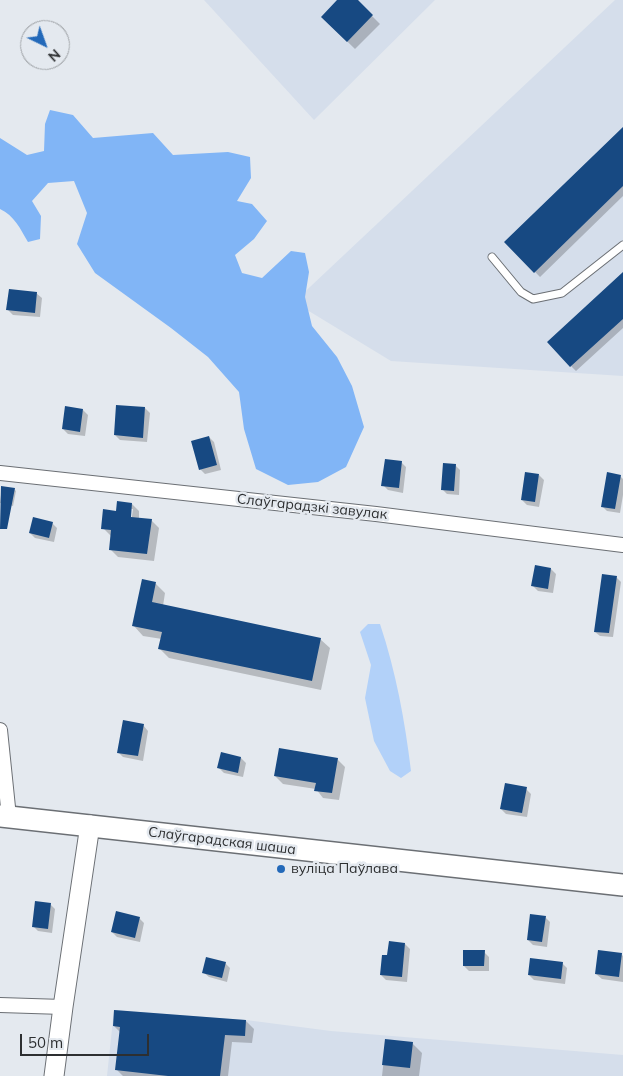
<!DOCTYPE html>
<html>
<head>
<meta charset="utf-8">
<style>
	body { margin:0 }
	#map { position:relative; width:623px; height:1076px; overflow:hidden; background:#e4e9ef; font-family:Mulish,sans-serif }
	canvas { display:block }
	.north { position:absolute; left:20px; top:20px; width:50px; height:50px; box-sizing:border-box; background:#e4e9ef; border:1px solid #9b9fa3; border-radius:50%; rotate:138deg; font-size:14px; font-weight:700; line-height:20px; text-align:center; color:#2d2f31 }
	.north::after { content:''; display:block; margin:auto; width:18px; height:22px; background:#2369b9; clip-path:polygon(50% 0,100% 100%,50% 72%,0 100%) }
	.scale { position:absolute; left:20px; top:1034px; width:129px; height:22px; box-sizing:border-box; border:2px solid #2d2f31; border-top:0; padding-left:6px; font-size:15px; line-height:18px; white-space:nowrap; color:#2d2f31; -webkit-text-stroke:4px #e4e9ef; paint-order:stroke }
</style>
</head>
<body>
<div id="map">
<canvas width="623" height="1076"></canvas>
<div class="north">N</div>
<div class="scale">50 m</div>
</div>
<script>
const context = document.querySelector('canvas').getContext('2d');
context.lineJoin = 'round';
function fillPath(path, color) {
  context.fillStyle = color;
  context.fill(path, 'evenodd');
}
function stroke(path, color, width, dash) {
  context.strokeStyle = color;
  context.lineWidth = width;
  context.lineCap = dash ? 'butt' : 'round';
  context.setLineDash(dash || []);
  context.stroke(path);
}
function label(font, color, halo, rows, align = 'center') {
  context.font = font + ' Mulish,sans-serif';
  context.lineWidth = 5;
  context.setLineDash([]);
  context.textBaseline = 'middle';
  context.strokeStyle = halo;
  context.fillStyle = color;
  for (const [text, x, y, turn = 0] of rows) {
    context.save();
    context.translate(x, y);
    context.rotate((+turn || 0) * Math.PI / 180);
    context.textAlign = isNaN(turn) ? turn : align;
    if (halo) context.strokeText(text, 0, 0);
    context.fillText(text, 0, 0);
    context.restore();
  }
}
fillPath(new Path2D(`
	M204,0H435L314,120Z
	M615,0H623V376L391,361L294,302Z
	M114,1010L246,1020L331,1031L623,1055V1076H107Z`), '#d5deeb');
fillPath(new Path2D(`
	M50,110L73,115L93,138L153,133L173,155L228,152L250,157L251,178L237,201L252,204L267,221L254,239L235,255L242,273L262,278L291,251L305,253L309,272L305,297L312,326L337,357L352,386L364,427L346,467L318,482L288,485L256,469L244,429L239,392L208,357L171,328L95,273L77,244L87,213L74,181L48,183L32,201L41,216L40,239L28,242C21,230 14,215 0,209V138L27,155L44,151L45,124Z`), '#81b5f6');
fillPath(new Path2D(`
	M368,624H380C396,672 405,721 411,771L401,778L390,771L374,741L365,698L371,665L360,632Z`), '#b2d1f9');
fillPath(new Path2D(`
	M339,0H356L380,24L355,49L322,17Z
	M623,128V196L540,277L506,242Z
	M623,274V328L576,371L571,366Z
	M36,293L42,298L40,317L13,315L8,310Z
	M145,408L150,413L147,442L120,440L115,435Z
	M83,410L88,415L85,436L68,434L63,429Z
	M209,437L214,442L221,470L205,474L200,469Z
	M401,462L406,467L403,493L388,490L383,485Z
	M455,465L460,470L459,495L447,494L442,489Z
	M539,475L544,480L539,507L527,505L522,500Z
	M620,476L623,479V495L620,513L607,511L602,506Z
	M2,487L14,489L16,491L13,506L0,503Z
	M132,504L139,511V519L151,520L159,528L154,561L118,557L110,549L111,536L103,528ZM130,509H133L131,523Z
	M52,523L57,528L54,542L35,538L30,533Z
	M551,569L556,574L553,593L538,591L533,586Z
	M603,576L617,578L621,582L613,637L600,636L595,632Z
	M143,581L156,584L165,593L163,606L320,639L330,648L321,690L169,658L160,649L162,639L143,636L134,626Z
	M143,725L148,731L143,761L123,757L118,752Z
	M222,754L241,758L246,763L243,777L224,773L219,768Z
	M337,759L345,767L339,800L323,798L316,789L283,784L275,776Z
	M526,789L531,794L527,817L506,814L501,809Z
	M50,904L55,909L52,933L38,931L33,926Z
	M545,917L550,922L547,947L533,945L528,940Z
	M139,918L144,923L140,942L117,937L112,932Z
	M405,944L410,949L407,982L386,980L381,975L389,957Z
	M484,952L489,957V971H469L464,966Z
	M621,954L623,956V982L602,979L596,974Z
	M225,963L230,968L227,982L209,977L203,972Z
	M562,963L567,968L565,984L534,980L529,975Z
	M246,1021L254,1029L252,1043L232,1042L228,1076H123L117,1070L120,1032L114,1026Z
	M386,1040L412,1043L422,1053L419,1076H382Z`), '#0003');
fillPath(new Path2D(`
	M337,0H358L373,15L347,42L321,17Z
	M623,127V186L534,273L504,242Z
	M623,272V319L570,367L547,342Z
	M9,289L37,292L35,313L6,310Z
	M116,405L145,407L143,438L114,435Z
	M65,406L83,409L80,432L62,429Z
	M209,436L217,465L199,470L191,441Z
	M385,459L402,461L399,488L381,486Z
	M443,463L456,464L454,491L441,490Z
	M525,472L539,474L535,502L521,500Z
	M607,472L621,475L615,509L601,507Z
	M1,486L15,488L7,529H0Z
	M117,501L132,503L131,517L152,519L147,554L109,550L111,530L101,529L103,509L116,511Z
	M33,517L53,522L49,538L29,533Z
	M535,565L551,568L548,589L531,586Z
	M602,574L617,576L609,633L594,632Z
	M142,579L156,582L152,602L321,638L312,681L158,649L162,632L132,626Z
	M123,720L144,724L138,756L117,753Z
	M279,748L338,758L332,793L314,791L316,783L274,776Z
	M221,752L241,757L238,773L217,768Z
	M505,783L527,787L522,813L500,809Z
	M35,901L51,903L48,929L32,927Z
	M116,911L140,917L135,938L111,932Z
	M530,914L546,916L542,942L527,940Z
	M389,941L405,943L402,977L380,975L382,955H387Z
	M463,950H485L484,966H463Z
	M598,950L622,953L619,977L595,974Z
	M206,957L226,962L222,978L202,973Z
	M530,958L563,962L561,979L528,975Z
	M114,1010L246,1020L245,1036L225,1035L220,1076H168L115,1070L120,1027L113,1026Z
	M385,1039L413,1042L410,1068L382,1065Z`), '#174982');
const lane = new Path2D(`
	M492,257L521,292L533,299L562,293L623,245`);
const street = new Path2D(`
	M0,473L376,514L623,545
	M0,730L9,817
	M0,1005L63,1007`);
const secondary = new Path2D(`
	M54,1076L63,1007L90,825`);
const primary = new Path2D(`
	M0,816L623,885`);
stroke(lane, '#6b6f74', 9);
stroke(street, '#6b6f74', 16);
stroke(secondary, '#6b6f74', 21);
stroke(primary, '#6b6f74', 24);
stroke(lane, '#fff', 7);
stroke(street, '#fff', 14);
stroke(secondary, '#fff', 19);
stroke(primary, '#fff', 21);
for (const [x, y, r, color] of [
	[281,869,5,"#2369b9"]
]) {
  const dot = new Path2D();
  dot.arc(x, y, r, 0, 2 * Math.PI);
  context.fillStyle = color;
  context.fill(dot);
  stroke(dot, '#e4e9ef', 2);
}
label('14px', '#2d2f31', '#e4e9ef', [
	["Слаўгарадзкі завулак",312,507,6],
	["Слаўгарадская шаша",222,841,7]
]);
label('14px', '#2d2f31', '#e4e9ef', [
	["вуліца Паўлава",291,869]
], 'left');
</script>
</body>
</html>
